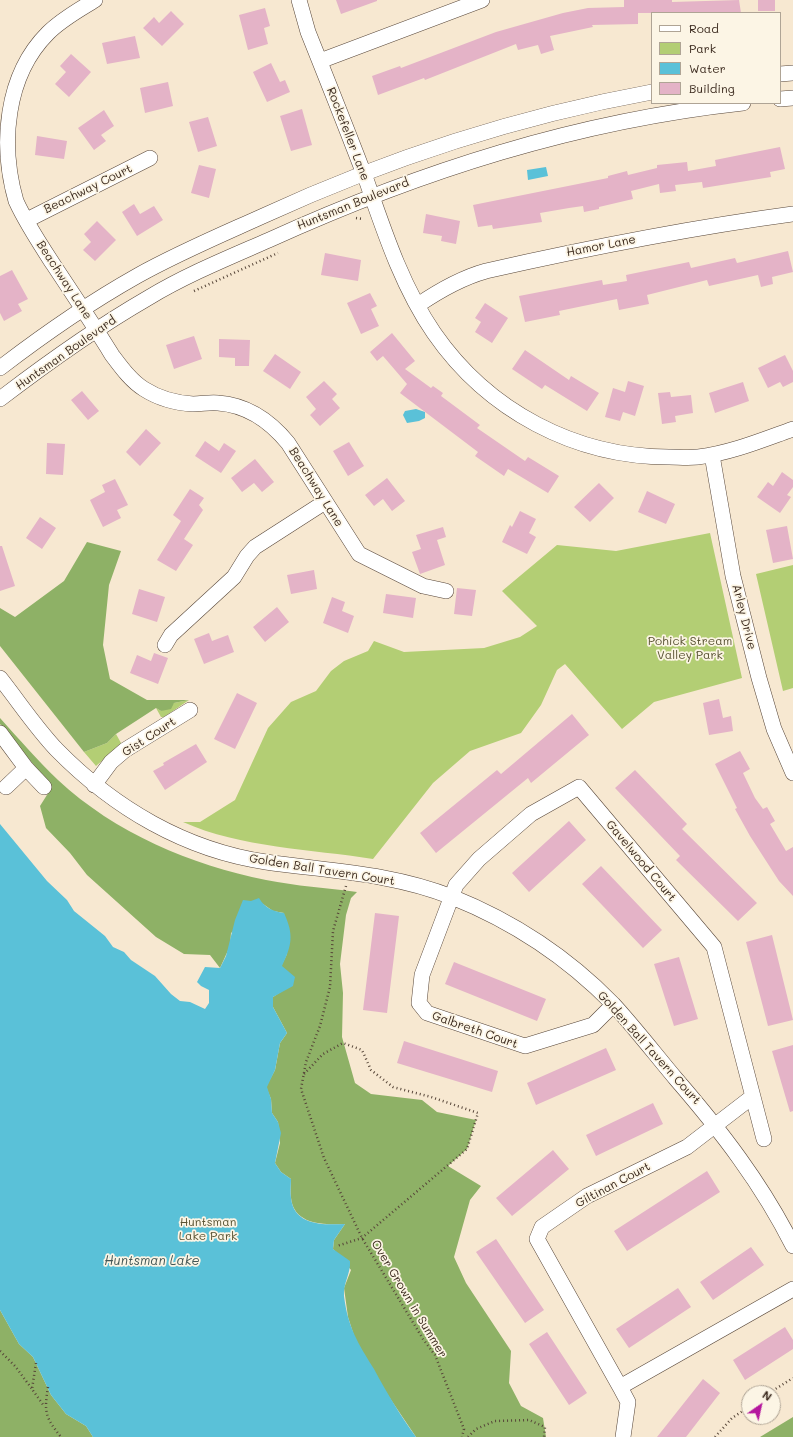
<!DOCTYPE html>
<html>
<head>
<meta charset="utf-8">
<style>
	body { margin:0 }
	#map { position:relative; width:793px; height:1437px; overflow:hidden; background:#f7e8d1; font-family:Mali,sans-serif }
	canvas { display:block }
	.legend { position:absolute; left:651px; top:12px; width:130px; height:92px; box-sizing:border-box; background:#fcf5e5; border:1px solid #afa495; margin:0; padding:5px 7px; list-style:none; font-size:12px; color:#3b2a1e }
	.legend li { display:flex; align-items:center; gap:8px; height:20px }
	.legend b { width:20px; border:1px solid #afa495 }
	.north { position:absolute; left:741px; top:1385px; width:40px; height:40px; box-sizing:border-box; background:#fcf5e5; border:1px solid #afa495; border-radius:50%; rotate:34deg; font-size:11px; font-weight:700; line-height:16px; text-align:center; color:#3b2a1e }
	.north::after { content:''; display:block; margin:auto; width:14px; height:18px; background:#b5179e; clip-path:polygon(50% 0,100% 100%,50% 72%,0 100%) }
</style>
</head>
<body>
<div id="map">
<canvas width="793" height="1437"></canvas>
<ul class="legend">
<li><b style="height:5px;background:#fff"></b>Road</li>
<li><b style="height:11px;background:#b3ce74"></b>Park</li>
<li><b style="height:11px;background:#5ac1d8"></b>Water</li>
<li><b style="height:11px;background:#e4b3c7"></b>Building</li>
</ul>
<div class="north">N</div>
</div>
<script>
const context = document.querySelector('canvas').getContext('2d');
context.lineJoin = 'round';
function fillPath(path, color) {
  context.fillStyle = color;
  context.fill(path, 'evenodd');
}
function stroke(path, color, width, dash) {
  context.strokeStyle = color;
  context.lineWidth = width;
  context.lineCap = dash ? 'butt' : 'round';
  context.setLineDash(dash || []);
  context.stroke(path);
}
function label(font, color, halo, rows, align = 'center') {
  context.font = font + ' Mali,sans-serif';
  context.lineWidth = 3.5;
  context.setLineDash([]);
  context.textBaseline = 'middle';
  context.strokeStyle = halo;
  context.fillStyle = color;
  for (const [text, x, y, turn = 0] of rows) {
    context.save();
    context.translate(x, y);
    context.rotate((+turn || 0) * Math.PI / 180);
    context.textAlign = isNaN(turn) ? turn : align;
    if (halo) context.strokeText(text, 0, 0);
    context.fillText(text, 0, 0);
    context.restore();
  }
}
fillPath(new Path2D(`
	M710,533L742,678L654,702L622,729L565,664L557,670L541,705L521,733L470,751L433,783L373,859C311,849 241,848 183,822H200L235,800L268,728L291,702L316,691L331,671L344,661L368,651L374,641L404,652L484,648L520,637L537,626L502,591L557,545L616,551Z
	M793,565V688L783,691L756,574Z
	M189,700L164,717H161L156,708L161,711L174,703Z
	M116,734L121,743L120,745L96,766L84,752L107,743Z`), '#b3ce74');
fillPath(new Path2D(`
	M87,542L121,551L109,585L103,645L110,679L147,700H189L174,703L171,709L161,711L156,708L116,734L107,743L84,752L0,646V608L15,617L64,581Z
	M0,718C19,739 38,761 58,780C115,833 191,865 266,880C296,886 327,888 357,892L351,898L346,915L340,964L343,993L342,1037L355,1083L371,1094L422,1100L437,1112L476,1120L467,1149L448,1166L481,1186L470,1200L454,1257L466,1283L511,1351L509,1383L521,1406L543,1418L546,1437H416L383,1388L355,1339L348,1317L344,1288L351,1270L333,1249L334,1240L345,1224C324,1225 294,1225 291,1198C290,1192 291,1185 291,1179L281,1172L275,1163L280,1143L278,1122L272,1113L271,1099L266,1087L275,1070L280,1043L287,1033L273,1007V997L282,991L281,966L287,954L284,913L273,911L263,904L231,933L230,946L220,968L210,955L184,954L156,937L87,875L70,853L46,828L40,806L52,787L0,724Z
	M0,1310L19,1344L33,1357L51,1395L66,1414L86,1426L93,1437H0Z
	M793,1417V1437H760Z`), '#8eb166');
fillPath(new Path2D(`
	M546,167L548,176L528,180L527,170Z
	M416,409L425,412V418L419,421L407,423L403,415L405,411Z
	M0,824L47,881L67,900L74,911L105,936L113,947L124,952L131,960L155,976L171,994L180,1001L190,1002L205,1009L209,1003V990L201,986L197,982L205,967L220,968L226,956L235,920L243,900L251,901L259,898C265,908 272,911 284,913C294,935 292,945 282,966L295,977L293,986L273,997V1007L287,1033L280,1043L275,1070L267,1087L271,1099L272,1113L278,1122L281,1133L275,1163L281,1172L291,1179C291,1185 290,1192 291,1198C294,1226 324,1225 345,1224L334,1240L333,1249L350,1261C351,1273 343,1283 344,1296C348,1328 358,1343 374,1369C387,1393 400,1415 416,1437H93L86,1426L66,1414L51,1395L33,1357L19,1344L0,1310Z`), '#5ac1d8');
fillPath(new Path2D(`
	M336,0H377V1L341,14Z
	M624,0H672V2L739,0L741,13H638V24L592,25L593,27L550,36L554,50L541,54L538,45L518,50L516,44L425,80L424,78L378,95L372,76L400,66L401,68L496,32L563,13L588,8L624,7Z
	M758,0H775V11H758Z
	M265,8L270,26L264,28L268,44L248,50L239,15Z
	M171,11L184,24L162,46L143,28L154,17L159,23Z
	M135,36L140,58L107,64L102,43Z
	M71,54L91,72L69,97L55,84L66,72L60,66Z
	M271,63L280,82L285,80L290,92L267,102L253,72Z
	M168,82L173,106L145,113L140,88Z
	M302,109L312,145L291,151L280,116Z
	M104,110L114,126L101,135L106,141L94,150L78,128Z
	M208,117L217,146L198,152L189,122Z
	M37,136L67,141L64,159L35,155Z
	M780,147L785,169L770,172L771,177L703,188L702,182L675,185L676,191L660,193L659,184L631,191L633,199L599,207V209L584,212L583,206L569,208L540,213L542,222L493,229L492,225L478,227L473,205L608,178V176L627,171L628,175L657,168V165L687,162L688,171L716,166L715,160Z
	M199,165L216,169L209,198L191,193Z
	M134,204L140,214L154,206L163,220L137,236L122,212Z
	M426,214L460,221L456,244L441,241L442,236L423,233Z
	M97,221L116,240L95,261L83,250L91,242L84,234Z
	M788,251L793,272L772,277L773,284L761,287L758,275L709,286L707,280L647,295L649,304L619,310L617,299L559,311L560,315L525,322L519,296L602,280L603,285L627,281L626,275L689,262L691,268L735,258L737,263Z
	M325,253L361,260L358,281L321,275Z
	M12,270L28,299L18,304L22,311L4,321L0,313V276Z
	M370,293L377,306L371,309L379,326L361,334L347,303Z
	M485,303L508,318L492,343L475,332L481,322L475,318Z
	M392,333L415,361L405,369L431,388L433,386L443,393L441,396L480,425L477,428L525,461L528,457L559,476L548,493L508,469L504,476L475,456L478,452L400,393L407,384L383,356L377,361L370,352Z
	M194,336L202,359L174,369L166,345Z
	M219,339L250,340L249,366H235V358L219,357Z
	M525,350L569,380L571,376L599,393L587,411L545,385L542,389L512,369Z
	M275,354L301,372L290,389L263,371Z
	M785,355L793,371V382L783,387L780,382L768,388L758,368Z
	M324,381L337,394L332,399L340,408L320,426L310,415L316,409L306,397Z
	M628,381L644,386L635,416L623,412L620,421L605,417L613,388L625,392Z
	M743,382L749,401L715,413L709,393Z
	M82,391L99,411L88,420L71,400Z
	M670,392L671,397L691,395L693,413L675,416L676,422L662,424L658,393Z
	M146,429L161,443L140,466L126,452Z
	M205,441L219,451L224,443L236,451L221,473L195,456Z
	M349,442L364,466L348,476L333,451Z
	M47,443L65,444L63,475L46,474Z
	M255,459L274,482L262,492L254,483L242,492L231,478Z
	M782,472L793,480V487L787,495L791,497L780,513L757,497L768,482L773,486Z
	M387,478L405,501L392,511L383,499L374,506L365,495Z
	M115,479L128,505L117,510L121,518L103,527L90,500L105,492L102,485Z
	M599,483L614,498L590,522L574,507Z
	M190,489L204,498L199,505L203,510L184,539L193,545L176,571L157,560L181,521L173,515Z
	M647,491L675,504L666,524L638,512Z
	M520,511L536,519L529,533L536,537L527,554L502,542L510,525L512,527Z
	M40,517L56,528L42,549L26,538Z
	M787,526L793,559L773,563L766,530Z
	M443,527L446,537L437,540L445,565L420,574L412,552L421,549L416,535Z
	M0,546H2L15,586L0,591Z
	M314,570L317,589L291,594L287,575Z
	M457,588L476,590L472,616L454,614Z
	M139,589L165,597L157,622L132,614Z
	M386,594L416,598L413,618L383,613Z
	M332,597L345,602L342,611L354,616L348,633L323,623Z
	M277,607L289,622L265,642L253,627Z
	M209,633L212,641L228,635L234,652L204,664L194,639Z
	M154,653L168,658L158,684L130,673L137,655L151,661Z
	M237,693L257,703L235,749L214,739Z
	M719,699L723,718L731,716L733,731L709,735L703,703Z
	M572,714L589,735L531,783L528,778L436,853L420,833L497,770L501,774Z
	M196,744L207,762L165,790L153,771L164,765L163,763Z
	M740,751L750,769L743,773L755,798L763,809L767,807L775,821L770,824L786,851L793,847V896L779,881L750,836L735,809L737,808L715,764Z
	M635,770L687,824L682,829L757,903L738,921L676,860L680,856L615,788Z
	M569,821L586,840L529,892L512,873Z
	M601,866L662,930L643,948L582,884Z
	M375,913L399,916L387,1013L363,1010Z
	M772,935L793,1020L768,1026L746,942Z
	M679,957L698,1019L674,1026L654,964Z
	M454,962L546,999L537,1021L445,984Z
	M404,1041L498,1071L492,1092L397,1063Z
	M793,1045V1111L790,1112L772,1051Z
	M606,1048L616,1070L536,1105L527,1083Z
	M653,1103L663,1124L596,1156L586,1135Z
	M553,1150L569,1169L512,1216L496,1198Z
	M707,1171L720,1192L627,1251L614,1231Z
	M496,1239L544,1310L525,1323L476,1252Z
	M751,1247L764,1265L713,1300L700,1282Z
	M678,1288L691,1307L629,1348L616,1329Z
	M785,1327L793,1340V1349L745,1380L733,1360Z
	M547,1332L587,1393L569,1405L529,1344Z
	M703,1379L720,1393L686,1437H657Z`), '#e4b3c7');
const minor = new Path2D(`
	M95,0C79,10 62,19 48,33C5,76 0,145 16,201C26,223 40,244 53,264C73,294 93,324 112,355C121,367 131,381 144,389C158,398 177,403 193,404C202,404 210,402 218,403C247,405 270,421 288,443L359,554L423,586L446,591
	M299,0L308,32C328,82 348,132 367,182C385,234 403,288 434,333C488,411 575,457 669,457C678,457 688,458 698,457C731,453 762,440 793,429
	M320,61L482,0
	M780,74L793,73
	M780,99L793,98
	M27,220L150,158
	M418,305C440,290 461,278 486,271C588,248 689,228 793,214
	M0,368C43,335 89,303 137,276C178,253 221,235 263,216C389,158 515,117 652,92
	M0,399C47,363 96,328 148,298C186,275 228,258 269,240C421,171 577,121 743,103
	M712,455L733,576L759,678L774,729L793,773
	M165,645L171,635L234,577L247,556L255,547L325,502
	M0,678C19,702 36,728 57,750C114,808 185,850 266,862C329,871 392,873 452,897C512,921 568,958 613,1004C635,1028 655,1054 676,1079C721,1131 762,1184 793,1246
	M0,733L26,768L6,787
	M26,768L44,787
	M94,785L111,762L125,750L190,710
	M613,1005L593,1025L525,1046L427,1013L419,1003L422,975L456,885L479,859L531,814L579,787L714,947L764,1139
	M620,1387L537,1239L542,1227L587,1196L687,1147L752,1097
	M623,1437L628,1402L620,1387L793,1289`);
stroke(minor, '#574639', 16);
stroke(new Path2D(`
	M356,218L363,219
	M194,291L278,253
	M346,886L333,931L330,987L320,1026L306,1062L301,1089L324,1158L362,1238L423,1339L435,1355L464,1429L462,1437
	M304,1074L323,1054L343,1043L362,1050L371,1070L393,1087L431,1097L478,1113L467,1149L362,1238L337,1246
	M0,1351L15,1366L32,1389
	M36,1363L32,1389L44,1406
	M48,1387C44,1412 45,1417 61,1437
	M769,1393L793,1378
	M468,1437L476,1429L495,1421L529,1420L545,1427L544,1437
	M715,1437L732,1418L749,1407`), '#574639', 2.5, [1, 3]);
stroke(minor, '#fff', 15);
label('12px', '#3b2a1e', '#fcf5e5', [
	["Rockefeller Lane",348,134,69],
	["Beachway Court",88,189,-26],
	["Huntsman Boulevard",353,204,-22],
	["Hamor Lane",601,246,-11],
	["Beachway Lane",64,280,57],
	["Huntsman Boulevard",66,353,-35],
	["Beachway Lane",316,487,58],
	["Arley Drive",744,617,76],
	["Gist Court",149,737,-33],
	["Gavelwood Court",641,861,50],
	["Golden Ball Tavern Court",322,870,9],
	["Galbreth Court",475,1030,19],
	["Golden Ball Tavern Court",649,1048,48],
	["Giltinan Court",613,1185,-28],
	["Over Grown in Summer",409,1299,59]
]);
label('12px', '#595334', '#fcf5e5', [
	["Pohick Stream",690,641],
	["Valley Park",690,655],
	["Huntsman",208,1222],
	["Lake Park",208,1236]
]);
label('italic 13px', '#445756', '#fcf5e5', [
	["Huntsman Lake",152,1261]
]);
</script>
</body>
</html>
